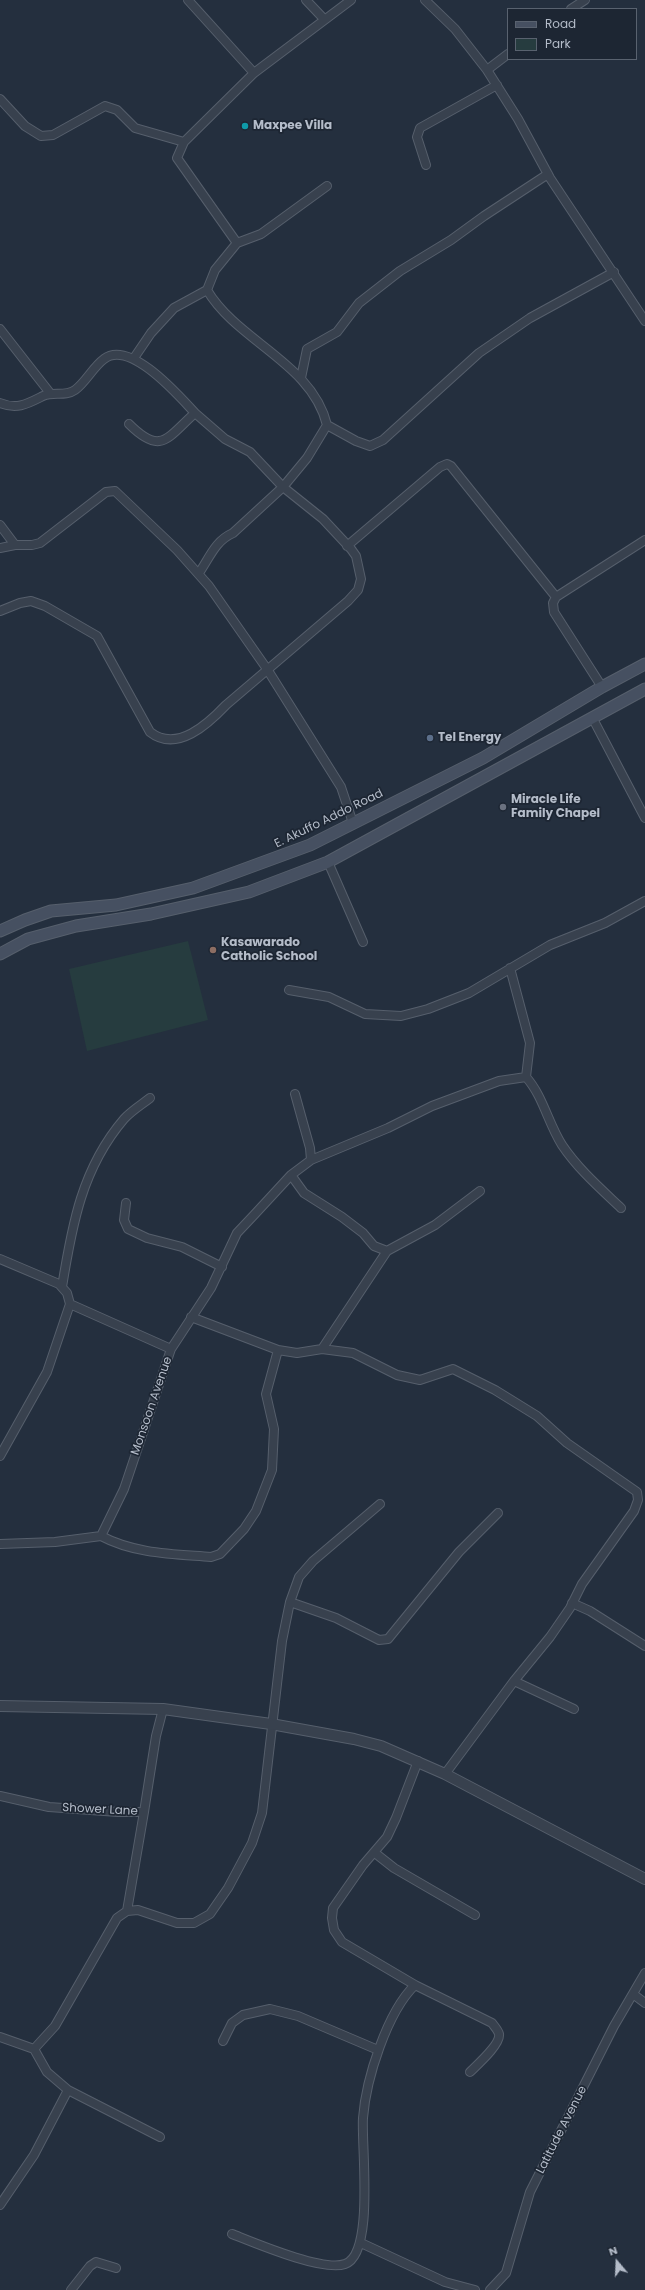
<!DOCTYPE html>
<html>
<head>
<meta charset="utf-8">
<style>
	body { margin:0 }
	#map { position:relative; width:645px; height:2290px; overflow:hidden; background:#242f3e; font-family:Poppins,sans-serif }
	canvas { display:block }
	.legend { position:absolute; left:507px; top:8px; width:130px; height:52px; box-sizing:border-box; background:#1d2633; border:1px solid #59626f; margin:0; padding:5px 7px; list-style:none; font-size:12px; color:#b4bcc9 }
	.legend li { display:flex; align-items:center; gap:8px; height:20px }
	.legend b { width:20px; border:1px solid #59626f }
	.north { position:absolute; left:597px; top:2242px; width:40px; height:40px; -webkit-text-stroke:3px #1d2633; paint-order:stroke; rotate:341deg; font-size:11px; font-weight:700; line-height:16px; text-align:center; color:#b4bcc9 }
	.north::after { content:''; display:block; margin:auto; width:14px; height:18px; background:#b4bcc9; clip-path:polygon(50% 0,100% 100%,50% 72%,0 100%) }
</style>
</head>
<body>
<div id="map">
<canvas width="645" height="2290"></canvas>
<ul class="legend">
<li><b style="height:5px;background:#465061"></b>Road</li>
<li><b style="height:11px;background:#263c3f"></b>Park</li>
</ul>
<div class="north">N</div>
</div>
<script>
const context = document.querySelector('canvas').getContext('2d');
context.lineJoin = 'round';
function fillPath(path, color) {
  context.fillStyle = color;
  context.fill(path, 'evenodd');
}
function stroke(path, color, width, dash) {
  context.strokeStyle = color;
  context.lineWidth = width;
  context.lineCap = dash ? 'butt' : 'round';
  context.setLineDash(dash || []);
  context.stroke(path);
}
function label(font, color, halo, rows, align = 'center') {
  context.font = font + ' Poppins,sans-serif';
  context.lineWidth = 3.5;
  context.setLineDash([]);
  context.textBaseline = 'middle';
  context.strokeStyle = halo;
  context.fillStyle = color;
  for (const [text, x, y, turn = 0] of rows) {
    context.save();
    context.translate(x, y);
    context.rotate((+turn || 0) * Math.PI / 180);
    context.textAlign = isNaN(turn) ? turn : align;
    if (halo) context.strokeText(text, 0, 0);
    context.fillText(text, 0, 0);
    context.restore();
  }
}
fillPath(new Path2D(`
	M188,941L208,1020L87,1051L69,969Z`), '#263c3f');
const minor = new Path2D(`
	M188,0L254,73
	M306,0L324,19
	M425,0L455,29L487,70L518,119L550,178L645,321
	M571,9L585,0
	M487,70L508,54
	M0,99L25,126L41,136L53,135L105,106L117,110L135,128L184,142
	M426,165L417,137L420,128L497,85
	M237,243L261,234L327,186
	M0,329L50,393
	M134,358L151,333L174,308L207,290
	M301,378L307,349L337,332L359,303L400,271L451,240L484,216L548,174
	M0,403C17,410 27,404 43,396C53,391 65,397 75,390C86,382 93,367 104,359C130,339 179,396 195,413
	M327,425L356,441L370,446L383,440L479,353L530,318L614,272
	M0,525L15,545H32L40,543L106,492L115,491L177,550L209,586L267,669L341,787L353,823
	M347,546L440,467L447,464L451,466L556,597
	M0,548L15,545
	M199,573C210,557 215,541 233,533L283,487L307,458L327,425C312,363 238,342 207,290L215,270L237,243L177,158L184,142L254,73L351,0
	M0,611L20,603L31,601L45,606L97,636L150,732C177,753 208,724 226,705L348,601L358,590L361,579L356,556L351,549L323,519L283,487L250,452L225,439L195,413C167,438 161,456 129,424
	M602,687L554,612L553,603L556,597L645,540
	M593,719L645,818
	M328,862L363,942
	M510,968L530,1043L526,1077
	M289,990L329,997L365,1014L401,1016L428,1009L469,993L550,945L605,923L645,901
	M295,1094L310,1148L311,1160
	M291,1175L304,1193L342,1217L363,1233L374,1246L387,1251
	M126,1203L124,1220L128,1229L147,1238L182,1247L222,1267
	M0,1259L59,1284L67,1293L70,1304
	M62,1287C72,1225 82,1168 124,1119C131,1111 141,1105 150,1098
	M70,1304L171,1349
	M191,1317L278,1350L297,1353L322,1349L353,1353L397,1375L420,1380L453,1369L495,1390L537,1416L567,1443L637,1492L638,1500L634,1511L582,1584L570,1608L550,1637L514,1681L445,1774
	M322,1349L387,1251L435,1225L480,1191
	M0,1456L47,1372L70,1304
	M101,1536L124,1489L171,1349L211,1288L237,1233L254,1215L291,1175L311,1160L388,1128L432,1106L499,1081L526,1077C543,1096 548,1123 562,1145C578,1169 601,1189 621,1208
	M101,1536C135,1554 174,1554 211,1557L220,1554L244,1529L256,1511L272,1470L274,1429L266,1394L278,1350
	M0,1544L55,1542L101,1536
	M290,1602L336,1618L379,1640L388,1639L459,1552L498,1513
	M572,1603L590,1611L645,1646
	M514,1681L574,1709
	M0,1796L49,1807L118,1812H144L156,1736L163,1709
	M375,1853L394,1868L475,1915
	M127,1911L144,1812
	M415,1985L492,2023C494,2026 498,2030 499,2034C501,2044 477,2065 470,2072
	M633,1994L645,2003
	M0,2037L34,2049L47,2072L68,2090L160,2137
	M223,2041L232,2023L243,2015L270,2009L298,2016L378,2050
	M34,2049L55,2026L117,1918L127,1911L138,1910L177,1923H194L210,1914L228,1888L252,1843L262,1813L282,1641L290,1602L299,1577L313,1561L380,1504
	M0,2205L34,2155L68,2090
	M232,2234C255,2243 323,2272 345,2264C375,2254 361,2145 363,2118C366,2079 387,2012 415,1985L342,1942L334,1930L332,1918L333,1908L363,1865L387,1837L396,1818L418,1761
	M361,2243L445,2282L475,2290
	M71,2290L90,2266L96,2262L116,2268
	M490,2290L506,2273L530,2192L614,2026L645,1973`);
const tertiary = new Path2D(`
	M0,1706L163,1709L271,1724L354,1739L381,1746L445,1774L645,1879`);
const secondary = new Path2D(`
	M0,931L25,920L51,911L116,905L193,888L310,845L483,758L602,687L645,664
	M0,954L28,939L76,926L151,914L249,892L328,862L645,689`);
stroke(minor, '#565f6c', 10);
stroke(tertiary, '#565f6c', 12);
stroke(secondary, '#565f6c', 13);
stroke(minor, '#38414e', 8);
stroke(tertiary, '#38414e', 10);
stroke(secondary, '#465061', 11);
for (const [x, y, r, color] of [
	[245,126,4,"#0f9aa8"],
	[430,738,4,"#5c6f8a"],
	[503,807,4,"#6b7280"],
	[213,950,4,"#8d6e63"]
]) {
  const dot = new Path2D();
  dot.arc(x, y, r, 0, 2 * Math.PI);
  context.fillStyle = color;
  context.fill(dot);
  stroke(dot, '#1d2633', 1.5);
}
label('bold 12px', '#b4bcc9', '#1d2633', [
	["Maxpee Villa",253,126],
	["Tel Energy",438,738],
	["Miracle Life",511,800],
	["Family Chapel",511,814],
	["Kasawarado",221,943],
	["Catholic School",221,957]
], 'left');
label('12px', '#b4bcc9', '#1d2633', [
	["E. Akuffo Addo Road",329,819,-26],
	["Monsoon Avenue",152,1406,-71],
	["Shower Lane",100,1810,3],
	["Latitude Avenue",562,2130,-63]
]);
</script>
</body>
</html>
